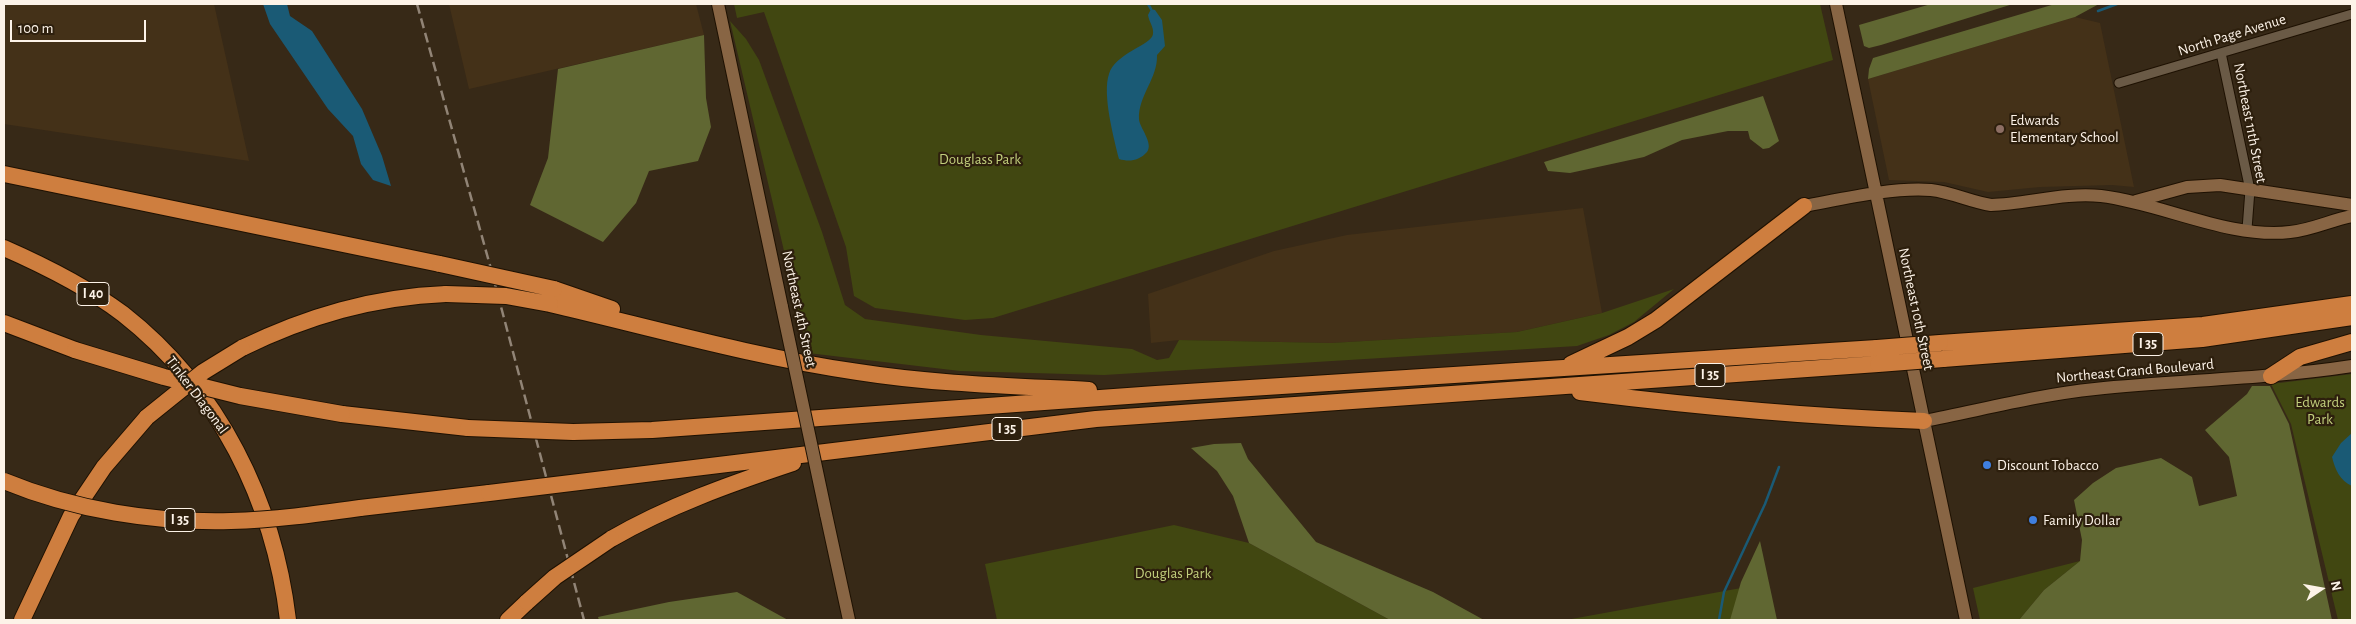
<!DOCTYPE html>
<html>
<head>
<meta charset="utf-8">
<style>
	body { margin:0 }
	#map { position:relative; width:2356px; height:624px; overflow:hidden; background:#372917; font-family:"Alegreya Sans",sans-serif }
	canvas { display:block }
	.frame { position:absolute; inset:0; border:5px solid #fdf3e8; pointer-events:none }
	.north { position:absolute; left:2296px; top:564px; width:50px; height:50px; -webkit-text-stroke:4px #2d1f0d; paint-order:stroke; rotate:78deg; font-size:14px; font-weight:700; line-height:20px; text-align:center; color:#fdf3e8 }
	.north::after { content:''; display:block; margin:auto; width:18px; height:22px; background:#fdf3e8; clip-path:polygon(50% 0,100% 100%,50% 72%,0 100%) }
	.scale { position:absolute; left:10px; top:20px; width:136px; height:22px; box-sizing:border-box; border:2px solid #fdf3e8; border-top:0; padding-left:6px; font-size:15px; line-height:18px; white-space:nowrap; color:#fdf3e8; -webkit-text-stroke:4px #2d1f0d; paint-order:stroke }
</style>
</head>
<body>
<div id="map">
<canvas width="2356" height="624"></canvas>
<div class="frame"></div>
<div class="north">N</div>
<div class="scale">100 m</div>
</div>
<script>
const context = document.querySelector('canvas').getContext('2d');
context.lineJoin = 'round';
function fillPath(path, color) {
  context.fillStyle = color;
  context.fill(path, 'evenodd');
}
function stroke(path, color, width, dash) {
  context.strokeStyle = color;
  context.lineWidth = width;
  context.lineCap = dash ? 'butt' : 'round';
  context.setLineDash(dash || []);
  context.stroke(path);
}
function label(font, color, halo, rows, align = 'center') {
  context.font = font + ' "Alegreya Sans",sans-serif';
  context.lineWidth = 4.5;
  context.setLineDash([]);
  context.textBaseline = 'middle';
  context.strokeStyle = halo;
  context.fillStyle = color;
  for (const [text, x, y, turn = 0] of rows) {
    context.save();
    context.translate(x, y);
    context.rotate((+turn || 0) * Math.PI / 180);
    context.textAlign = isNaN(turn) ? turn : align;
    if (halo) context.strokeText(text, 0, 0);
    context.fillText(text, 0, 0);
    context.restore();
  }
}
fillPath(new Path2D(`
	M4,4H214L249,161L4,124Z
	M449,4H696L704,35L469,89Z
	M2075,17L2100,23L2134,187L2112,185L2040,187L1988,192L1944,182L1889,180L1868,79Z
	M1583,208L1602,313L1517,332L1331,343L1179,340L1151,343L1148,294L1274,251L1347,235Z`), '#443118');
fillPath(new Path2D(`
	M734,4H1820L1833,60L993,318L965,320L875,308L854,296L846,247L764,12L737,18Z
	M730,21L746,39L759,60L822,232L845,305L865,319L981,335L1132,349L1157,360L1169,358L1179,340L1331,343L1517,332L1602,313L1674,289L1634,322L1609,335L1577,346L1104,375L960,371L808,353Z
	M2352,374V620H2338L2291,424L2271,384Z
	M1174,525L1249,543L1390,620H997L985,564Z
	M2080,561L2044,590L2019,620H1980L1973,588Z
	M1752,586L1758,620H1566Z`), '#414711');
fillPath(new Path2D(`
	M1931,4H2013L1881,45L1869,48L1864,46L1859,25Z
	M2055,4H2099L2075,17L1868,79L1869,69L1873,58Z
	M704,35L706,98L711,127L698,161L649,171L636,203L603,242L530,205L548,158L558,69Z
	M1763,96L1779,141L1769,148L1763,149L1750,139L1748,131H1728L1682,140L1644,157L1570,173L1548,171L1544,162Z
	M2252,386H2270L2289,424L2332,620H2019L2044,590L2080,561L2082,540L2074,500L2093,483L2116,468L2161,458L2192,477L2199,506L2237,496L2229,457L2205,430L2247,394Z
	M1241,443L1248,459L1316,542L1433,592L1484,620H1390L1249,543L1233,496L1217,471L1191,448L1214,444Z
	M1760,541L1777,620H1730L1741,582Z
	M737,592L788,620H599L598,617L669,602Z`), '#606732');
fillPath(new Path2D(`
	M263,4H287L290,16L312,31L362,109L382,156L391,186L373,180L361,164L353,136L328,109L270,24Z
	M1151,9L1155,10L1162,20L1165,46L1157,55C1158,78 1138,96 1139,119C1139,127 1154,143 1147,152C1139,161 1129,162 1119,159C1114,139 1102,94 1109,74C1115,53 1152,45 1153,34C1154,27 1149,22 1148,15Z
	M2352,433V486C2340,481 2335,469 2332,457L2341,443Z`), '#1a5a75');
stroke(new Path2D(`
	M1148,4L1151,9
	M2098,11L2117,4
	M1719,620L1724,592L1765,504L1779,467`), '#1a5a75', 2.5);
const street = new Path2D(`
	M2221,53L2250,190L2247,229
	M2119,83L2352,14`);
const secondary = new Path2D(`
	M718,4L782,307
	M1836,4L1966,620
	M2136,201L2187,187L2220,185L2352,205
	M1804,206C1842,199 1892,187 1931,190C1951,192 1971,202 1991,205C2027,204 2065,192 2101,196C2161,203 2229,239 2290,232C2312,230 2331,220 2352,216
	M1924,421C1981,410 2037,395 2095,389C2181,380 2267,379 2352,366
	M826,514L849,620`);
const highway = new Path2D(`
	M4,174L440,264
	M4,248C45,266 87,287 123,314C219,389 274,502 288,620
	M554,289L612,309
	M550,304C653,328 754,357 858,372C934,384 1012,386 1089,390
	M4,323L75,350
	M1940,343L2203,325L2352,304
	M242,348C308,316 373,297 446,294
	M1943,359L2202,339L2352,317
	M1571,364L1628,337L1656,320L1804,206
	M2271,376L2300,357L2352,342
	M1580,392C1693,406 1810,417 1924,421
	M342,414L468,428
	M573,432L652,430L1156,394L1877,348
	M604,479L1096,419L1878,364
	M360,508L489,493
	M611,539C668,506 730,484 793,463
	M22,620L71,516L104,467L147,417
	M508,620L527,602`);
stroke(street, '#1e1102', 11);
stroke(secondary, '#1e1102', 14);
stroke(highway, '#1e1102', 18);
stroke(street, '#6a5a46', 9);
stroke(secondary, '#886544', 12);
stroke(highway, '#ce7e3f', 16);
stroke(new Path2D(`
	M417,4L491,269L584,620`), '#918476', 2.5, [10, 5]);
const secondaryBridge = new Path2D(`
	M782,307L826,514`);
const highwayBridge = new Path2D(`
	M440,264L554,289
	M446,294L506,296L550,304
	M1877,348L1940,343
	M75,350L164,377L240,396L342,414
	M1878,364L1943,359
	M147,417L203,372L242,348
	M468,428L573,432
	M4,481C74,510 155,523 231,521C274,520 317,514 360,508
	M489,493L604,479
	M527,602L555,577L611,539`);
stroke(secondaryBridge, '#1e1102', 14, []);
stroke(highwayBridge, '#1e1102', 18, []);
stroke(secondaryBridge, '#886544', 12);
stroke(highwayBridge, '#ce7e3f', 16);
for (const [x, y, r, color] of [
	[2000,129,5,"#8d6e63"],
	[1987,465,5,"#3f7fe0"],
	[2033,520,5,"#3f7fe0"]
]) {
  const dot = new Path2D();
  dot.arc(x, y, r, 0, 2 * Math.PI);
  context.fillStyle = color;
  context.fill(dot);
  stroke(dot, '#2d1f0d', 2);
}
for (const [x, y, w] of [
	[93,294,32],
	[2148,344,30],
	[1710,375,30],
	[1007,429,30],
	[180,520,30]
]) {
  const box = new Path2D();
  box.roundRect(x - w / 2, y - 11.5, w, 23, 4);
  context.fillStyle = '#2d1f0d';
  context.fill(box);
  stroke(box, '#fdf3e8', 1);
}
label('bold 14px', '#fdf3e8', null, [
	["I 40",93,294],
	["I 35",2148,344],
	["I 35",1710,375],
	["I 35",1007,429],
	["I 35",180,520]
]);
label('15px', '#fdf3e8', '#2d1f0d', [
	["North Page Avenue",2232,35,-17],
	["Northeast 11th Street",2250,123,79],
	["Northeast 4th Street",799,309,78],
	["Northeast 10th Street",1916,309,78],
	["Northeast Grand Boulevard",2135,371,-5],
	["Tinker Diagonal",197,395,53]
]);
label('15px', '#fdf3e8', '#2d1f0d', [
	["Edwards",2010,120],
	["Elementary School",2010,137],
	["Discount Tobacco",1997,465],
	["Family Dollar",2043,520]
], 'left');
label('15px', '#c1ce7c', '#2d1f0d', [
	["Douglass Park",980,159],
	["Edwards",2320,402],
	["Park",2320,419],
	["Douglas Park",1173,573]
]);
</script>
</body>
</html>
